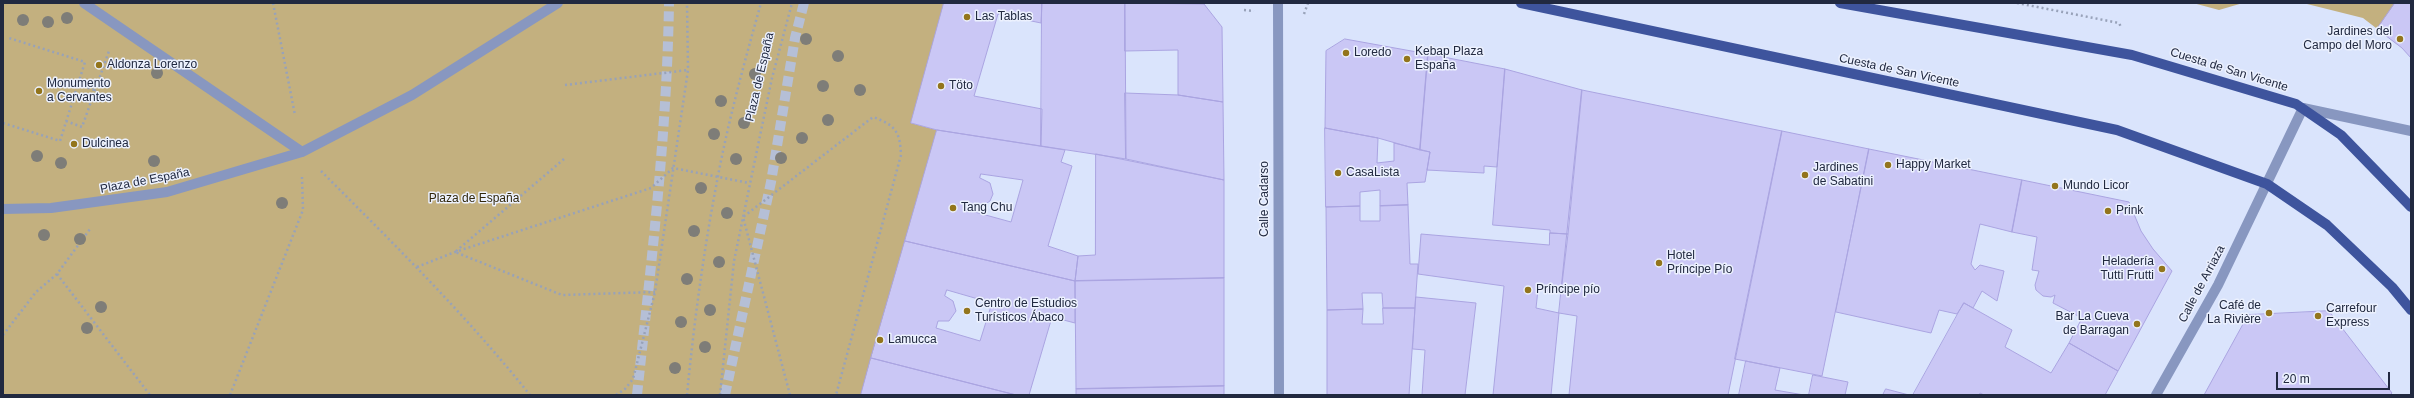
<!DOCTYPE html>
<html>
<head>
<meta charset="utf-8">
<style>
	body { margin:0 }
	#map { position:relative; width:2414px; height:398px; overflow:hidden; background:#dae4fc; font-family:Arial,sans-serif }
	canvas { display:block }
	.frame { position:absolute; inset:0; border:4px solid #212940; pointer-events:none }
	.scale { position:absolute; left:2276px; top:372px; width:114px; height:18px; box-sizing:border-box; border:2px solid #212940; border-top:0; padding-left:5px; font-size:12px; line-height:14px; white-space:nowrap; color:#212940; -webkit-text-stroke:3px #ecf1fe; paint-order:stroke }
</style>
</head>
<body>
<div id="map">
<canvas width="2414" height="398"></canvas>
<div class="frame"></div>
<div class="scale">20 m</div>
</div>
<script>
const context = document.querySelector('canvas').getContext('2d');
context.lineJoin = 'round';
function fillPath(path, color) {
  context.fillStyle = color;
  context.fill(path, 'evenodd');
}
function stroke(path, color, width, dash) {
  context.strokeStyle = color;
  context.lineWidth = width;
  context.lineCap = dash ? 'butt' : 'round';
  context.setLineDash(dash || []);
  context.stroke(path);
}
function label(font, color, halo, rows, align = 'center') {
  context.font = font + ' Arial,sans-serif';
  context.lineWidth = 3;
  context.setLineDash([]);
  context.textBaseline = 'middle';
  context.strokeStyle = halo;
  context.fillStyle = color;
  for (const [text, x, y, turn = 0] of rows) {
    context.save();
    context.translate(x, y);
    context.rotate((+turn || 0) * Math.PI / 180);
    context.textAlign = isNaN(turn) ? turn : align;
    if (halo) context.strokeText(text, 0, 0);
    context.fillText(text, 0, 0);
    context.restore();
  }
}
fillPath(new Path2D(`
	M3,3H944L911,123L937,130L861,395H3Z
	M2193,3H2243L2219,10Z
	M2303,3H2411L2402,48L2363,18Z`), '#c3b07f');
const building = new Path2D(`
	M944,3H1042L1041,23L998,14L974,96L1042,109L1041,146L937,130L911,123Z
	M1042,3H1125L1126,159L1041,146Z
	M1125,3L1204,4L1222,27L1223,102L1178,95V50L1125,51Z
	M2395,3H2411V58L2402,48L2377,29Z
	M1345,39L1428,54L1420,150L1378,138L1325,128L1326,51Z
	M1428,54L1505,69L1497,167L1484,166V173L1427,170L1430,152L1420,150Z
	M1505,69L1582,90L1568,234L1550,233V230L1493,225Z
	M1582,90L1782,131L1728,395H1569L1577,316L1559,313Z
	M1125,93L1178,95L1223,102L1224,180L1126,159Z
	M1325,128L1378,138L1377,163L1394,161V143L1430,152L1425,182L1407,183L1408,205L1380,206V190L1360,192V206L1326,207Z
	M937,130L1065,150L1061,162L1072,166L1048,246L1078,256L1075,281L905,241ZM981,174L1023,180L1011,222L971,211L972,205H984L990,201L993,194L990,183L980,178Z
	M1782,131L1869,149L1822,376L1735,359Z
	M1869,149L2022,180L2012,232L1980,224L1971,264L1975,270L1980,265L2004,271L1997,301L1982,291L1973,308L1964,303L1957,314L1939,310L1931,333L1836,312Z
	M1096,154L1224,180V278L1075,281L1078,256L1095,255Z
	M2022,180L2129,202L2141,231L2153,249L2172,271L2118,371L2069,343L2082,318L2053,303L2055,295L2051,297L2043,296L2036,290L2035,285L2039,271L2032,270L2037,237L2012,232Z
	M1408,205L1410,264H1418L1415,308H1383L1382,293H1362L1363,309L1327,310L1326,207L1360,206V221H1380V206Z
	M1550,233L1568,234L1561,292L1538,290L1536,308L1559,313L1551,395H1493L1504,286L1418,274L1421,234L1549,245Z
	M905,241L1075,281V323L1052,317L1029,395H1016L871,358ZM947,290L992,303L980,341L936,328L938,321H949L956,311L953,301L945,296Z
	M1224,278V386L1076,389L1075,281Z
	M1416,297L1476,303L1465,395H1422L1425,350L1413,349Z
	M1964,303L2012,330L2005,347L2051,373L2069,343L2118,371L2105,395H1984L1980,393L1979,395H1913Z
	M1383,308H1415L1409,395H1327V310L1363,309L1362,324H1383Z
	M2329,311L2392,393L2390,395H2204L2248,315Z
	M871,358L1016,395H861Z
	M1746,361L1780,368L1775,390L1804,395H1739Z
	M1813,375L1848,382L1845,395H1809Z
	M1224,386V395H1076V389Z
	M1886,389L1909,395H1883Z`);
fillPath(building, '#cac7f5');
stroke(building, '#aaa4e1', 1);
stroke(new Path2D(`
	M637,395C651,265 667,134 669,3`), '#b5bfd6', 10, [10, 5]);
stroke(new Path2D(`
	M725,395L771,182L795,38L804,3`), '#b5bfd6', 10, [10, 5]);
stroke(new Path2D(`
	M273,3L295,115
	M913,3V4
	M2017,3L2119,23L2121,27
	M1244,10L1254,11
	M1304,14L1308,3
	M78,85L95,90
	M565,85L688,70
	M66,121L82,127L109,51
	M3,123L60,141L85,62L9,38
	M564,159L455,252L562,295L655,292
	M321,171C393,243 466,315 530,395
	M417,267L455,252L651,188L673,168L749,183
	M57,274L150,395
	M3,335L36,292L57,274L90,229
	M230,395L303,210L302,177
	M616,395L625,389L633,379L655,292L688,70L687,3
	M687,395C694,322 704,248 718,176C729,118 745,60 761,3
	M720,395L734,261L772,78L792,3
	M790,395L743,217L873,117C895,125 900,131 901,155L836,395`), '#98a2b9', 2.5, [2, 3]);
stroke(new Path2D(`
	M2303,108L2411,131`), '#8897c0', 10);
stroke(new Path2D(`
	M84,3L302,152
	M1278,3L1279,395
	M3,209L51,208L167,192L302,152L412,95L558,3
	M2156,395L2218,285L2303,108`), '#8897c0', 10);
stroke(new Path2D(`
	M1521,3L2117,130L2267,184L2327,225L2392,287L2411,310
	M1840,3L2132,55L2296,104L2341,135L2411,207`), '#3e549d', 10);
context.fillStyle = '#7e7d78';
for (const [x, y] of [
	[67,18],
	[23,20],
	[48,22],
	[806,39],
	[838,56],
	[157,73],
	[755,74],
	[823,86],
	[860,90],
	[721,101],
	[828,120],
	[744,123],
	[714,134],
	[802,138],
	[37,156],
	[781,158],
	[736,159],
	[154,161],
	[61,163],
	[701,188],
	[282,203],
	[727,213],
	[694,231],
	[44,235],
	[80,239],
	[719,262],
	[687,279],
	[101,307],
	[710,310],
	[681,322],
	[87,328],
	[705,347],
	[675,368]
]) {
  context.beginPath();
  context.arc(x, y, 6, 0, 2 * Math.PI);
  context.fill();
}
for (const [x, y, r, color] of [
	[967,17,4,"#93751c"],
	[2400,39,4,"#93751c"],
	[1346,53,4,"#93751c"],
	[1407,59,4,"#93751c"],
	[99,65,4,"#93751c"],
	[941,86,4,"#93751c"],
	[39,91,4,"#93751c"],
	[74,144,4,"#93751c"],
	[1888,165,4,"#93751c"],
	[1338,173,4,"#93751c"],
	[1805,175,4,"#93751c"],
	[2055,186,4,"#93751c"],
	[953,208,4,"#93751c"],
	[2108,211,4,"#93751c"],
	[1659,263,4,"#93751c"],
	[2162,269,4,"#93751c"],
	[1528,290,4,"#93751c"],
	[967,311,4,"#93751c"],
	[2269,313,4,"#93751c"],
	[2318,316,4,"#93751c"],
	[2137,324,4,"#93751c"],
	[880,340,4,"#93751c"]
]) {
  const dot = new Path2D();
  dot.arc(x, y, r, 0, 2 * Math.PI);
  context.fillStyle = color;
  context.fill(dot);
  stroke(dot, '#ecf1fe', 1.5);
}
label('12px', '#212940', '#ecf1fe', [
	["Las Tablas",975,17],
	["Jardines del",2392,32,"right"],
	["Campo del Moro",2392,46,"right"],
	["Kebap Plaza",1415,52],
	["España",1415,66],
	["Loredo",1354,53],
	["Aldonza Lorenzo",107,65],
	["Monumento",47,84],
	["a Cervantes",47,98],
	["Töto",949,86],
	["Dulcinea",82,144],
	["Happy Market",1896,165],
	["Jardines",1813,168],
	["de Sabatini",1813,182],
	["CasaLista",1346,173],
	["Mundo Licor",2063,186],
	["Tang Chu",961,208],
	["Prink",2116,211],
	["Hotel",1667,256],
	["Príncipe Pío",1667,270],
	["Heladería",2154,262,"right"],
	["Tutti Frutti",2154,276,"right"],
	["Príncipe pío",1536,290],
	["Centro de Estudios",975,304],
	["Turísticos Ábaco",975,318],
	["Café de",2261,306,"right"],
	["La Rivière",2261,320,"right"],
	["Carrefour",2326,309],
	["Express",2326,323],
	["Bar La Cueva",2129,317,"right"],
	["de Barragan",2129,331,"right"],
	["Lamucca",888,340]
], 'left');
label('12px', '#212940', '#ecf1fe', [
	["Cuesta de San Vicente",2229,70,17],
	["Cuesta de San Vicente",1899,71,12],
	["Plaza de España",760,77,-77],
	["Plaza de España",145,181,-11],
	["Calle Cadarso",1265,199,-90],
	["Calle de Arriaza",2202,284,-62]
]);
label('12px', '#32280c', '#ecf1fe', [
	["Plaza de España",474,199]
]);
</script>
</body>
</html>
